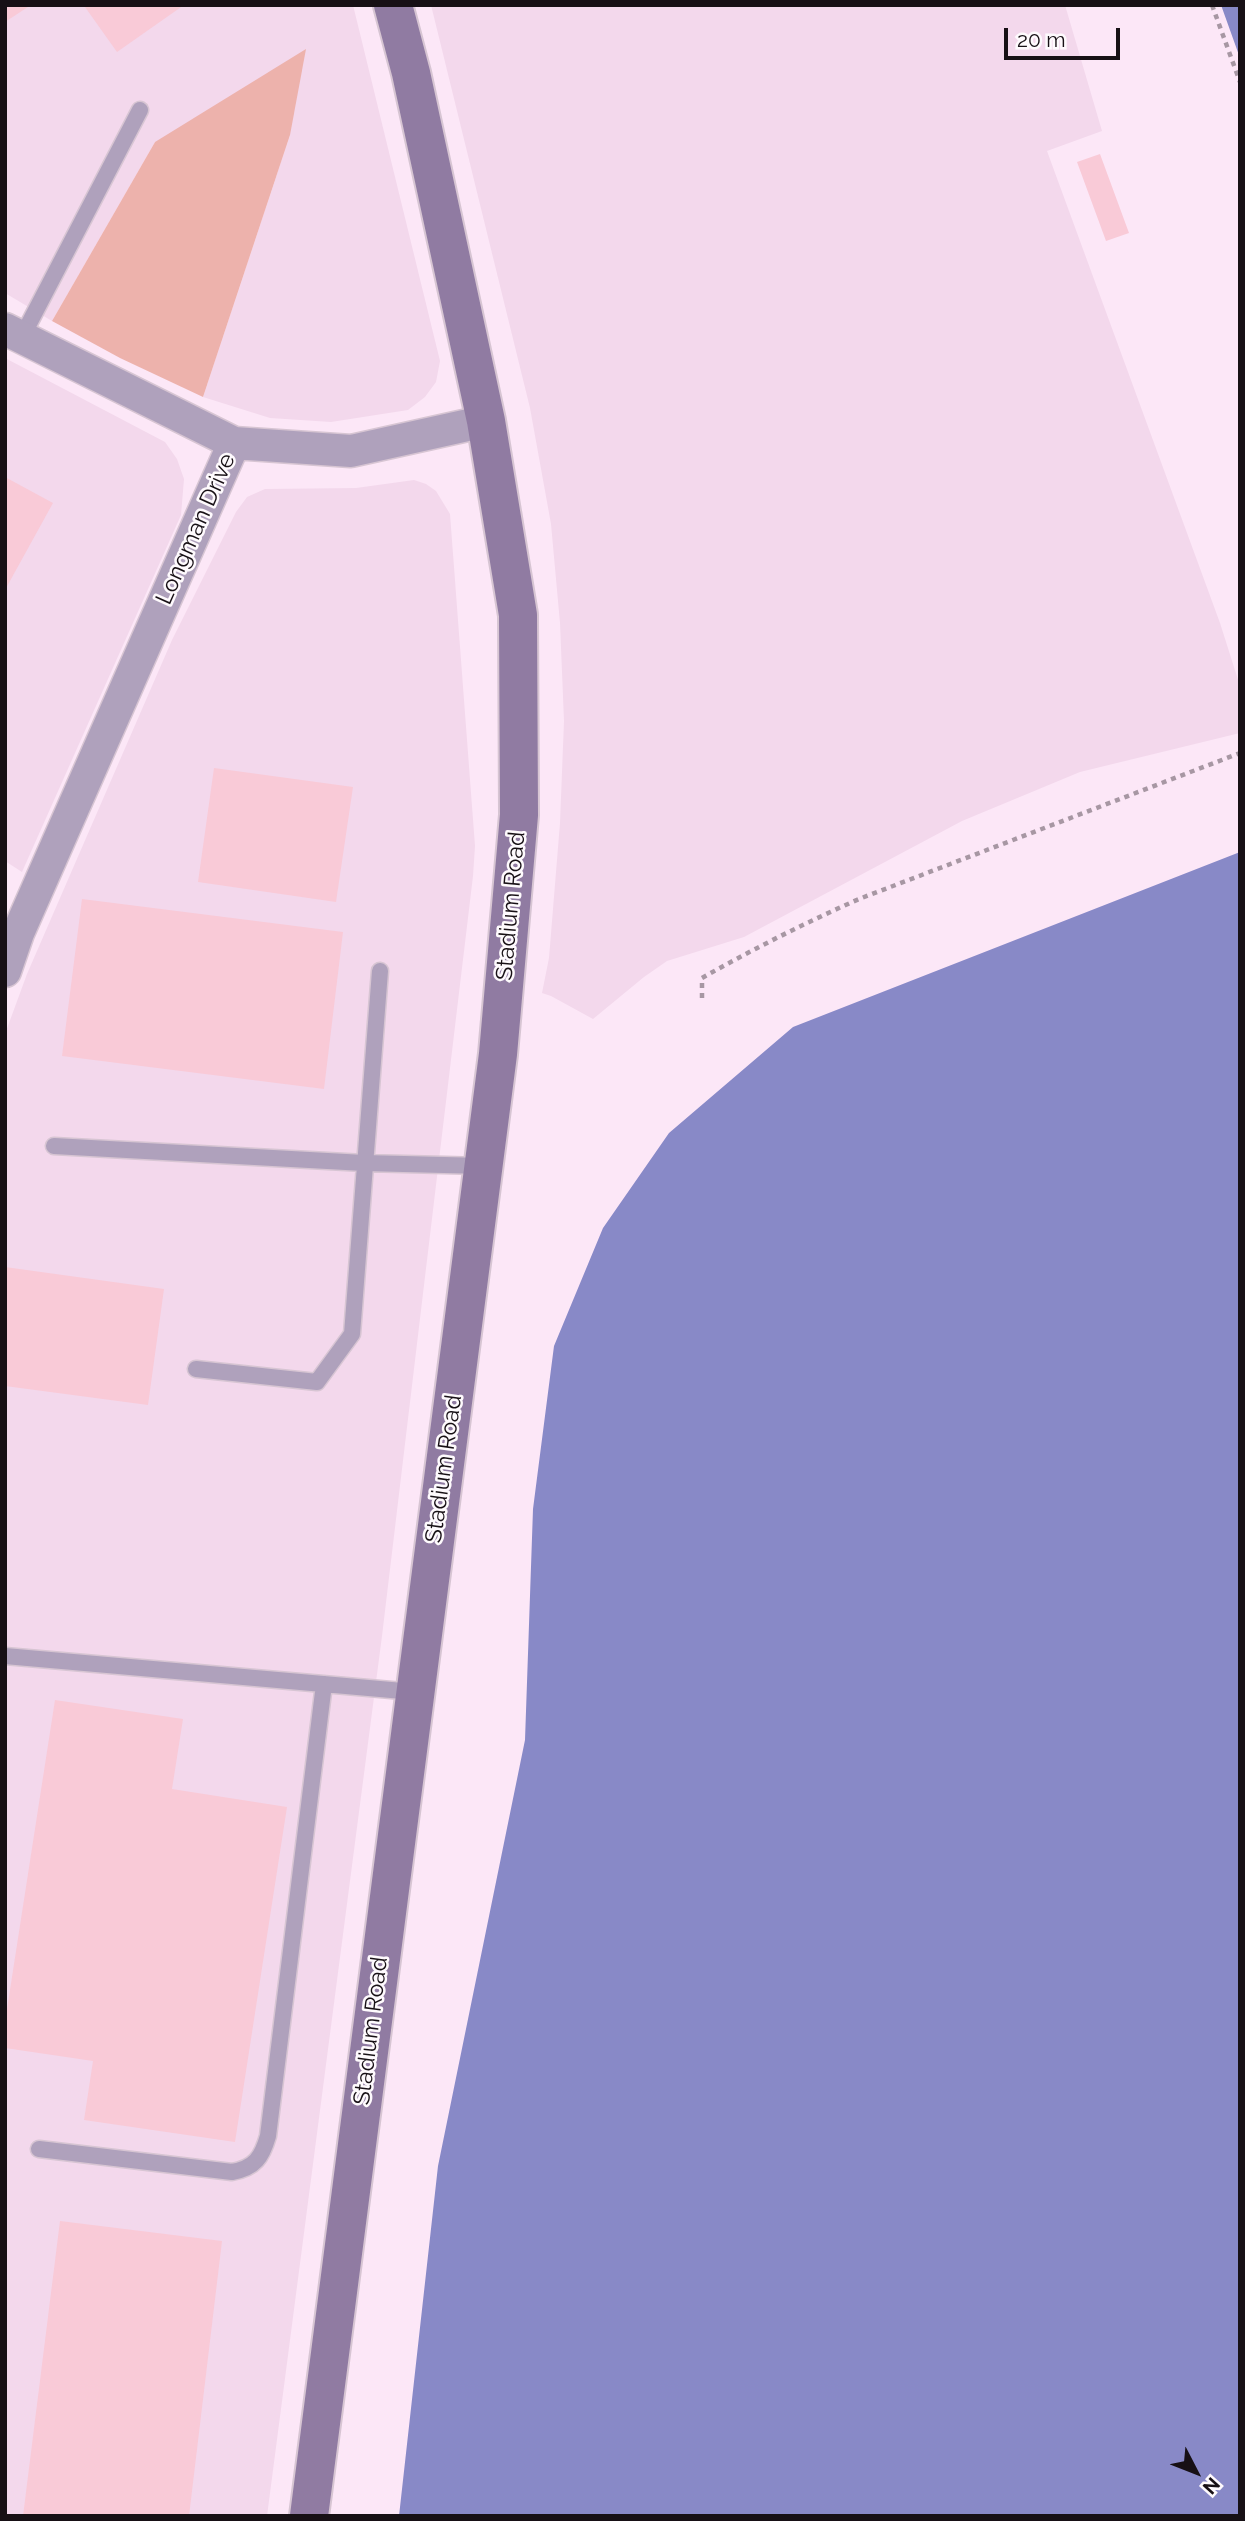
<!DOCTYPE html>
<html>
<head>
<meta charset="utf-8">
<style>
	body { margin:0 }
	#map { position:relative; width:1245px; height:2521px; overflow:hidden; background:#fce7f7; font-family:Raleway,sans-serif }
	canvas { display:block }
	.frame { position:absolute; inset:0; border:7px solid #171015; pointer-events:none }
	.north { position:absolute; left:1161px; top:2437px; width:70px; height:70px; -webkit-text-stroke:5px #fefafd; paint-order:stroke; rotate:132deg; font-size:19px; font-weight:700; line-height:28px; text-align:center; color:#171015 }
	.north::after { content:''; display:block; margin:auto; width:24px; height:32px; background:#171015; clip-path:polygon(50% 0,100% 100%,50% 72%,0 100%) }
	.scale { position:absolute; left:1004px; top:28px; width:116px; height:32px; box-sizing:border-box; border:4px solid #171015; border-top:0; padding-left:9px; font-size:21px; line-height:24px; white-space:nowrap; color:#171015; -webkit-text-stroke:5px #fefafd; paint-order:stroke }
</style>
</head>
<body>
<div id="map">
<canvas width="1245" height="2521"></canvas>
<div class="frame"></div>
<div class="north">N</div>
<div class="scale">20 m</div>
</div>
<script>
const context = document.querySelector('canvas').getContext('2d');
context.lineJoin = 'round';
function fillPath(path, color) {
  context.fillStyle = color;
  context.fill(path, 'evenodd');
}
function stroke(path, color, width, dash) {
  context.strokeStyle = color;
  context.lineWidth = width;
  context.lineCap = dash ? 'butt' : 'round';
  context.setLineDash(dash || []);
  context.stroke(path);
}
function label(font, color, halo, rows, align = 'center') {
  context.font = font + ' Raleway,sans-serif';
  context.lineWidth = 5;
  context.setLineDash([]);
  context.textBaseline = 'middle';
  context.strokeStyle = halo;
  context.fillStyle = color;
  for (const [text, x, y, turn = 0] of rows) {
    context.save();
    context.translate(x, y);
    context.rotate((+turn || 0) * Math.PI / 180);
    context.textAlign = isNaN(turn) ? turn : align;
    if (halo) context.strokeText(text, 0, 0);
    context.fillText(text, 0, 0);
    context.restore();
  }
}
fillPath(new Path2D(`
	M5,5H353L440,361L436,382L425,397L408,410L331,422L270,418L203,397L290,135L155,142L52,321L5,293Z
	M431,5H1065L1102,131L1047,151L1220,623L1240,686V733L1080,772L962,821L744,937L667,961L644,977L593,1019L551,996L542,993L549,958L560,823L564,721L560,623L551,524L530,408Z
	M5,358L165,442L177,459L184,479L181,515L22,872L5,861Z
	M414,480L426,484L436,491L450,514L475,846L473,876L382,1636L267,2516H5V1034L27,974L172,640L236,512L247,497L265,489L356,488Z`), '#f3d8ec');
fillPath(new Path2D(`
	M306,49L290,135L203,397L120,358L52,321L155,142Z`), '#edb2ac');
fillPath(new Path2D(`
	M1221,5H1240V58Z
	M1240,852V2516H399L438,2166L525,1740L533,1509L554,1346L603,1228L669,1133L793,1027Z`), '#8889c7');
fillPath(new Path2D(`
	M5,5H31L5,22Z
	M88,5H184L117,52L85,7Z
	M1100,154L1129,233L1106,241L1077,162Z
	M5,477L53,503L5,590Z
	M214,768L353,787L336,902L198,882Z
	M82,899L343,932L324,1089L62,1056Z
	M5,1267L164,1289L148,1405L5,1386Z
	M55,1700L183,1719L172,1789L287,1807L235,2142L84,2120L93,2061L5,2048V2022Z
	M60,2221L222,2241L189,2516H23Z`), '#f9cad7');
const lane = new Path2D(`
	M22,337L140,110
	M54,1146L364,1163L484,1166
	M196,1369L317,1382L352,1334L380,971
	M5,1656L414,1692
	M39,2149L232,2172C255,2168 262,2157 268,2136L324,1684`);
const street = new Path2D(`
	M5,329L234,443L351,451L486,421
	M5,971L18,933L234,443`);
const secondary = new Path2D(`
	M309,2516L498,1054L519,815L518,615L486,421L411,73L393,5`);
stroke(lane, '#d7c5d3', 19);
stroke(street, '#d7c5d3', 35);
stroke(secondary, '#d7c5d3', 42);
stroke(new Path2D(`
	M1212,5L1240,82
	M702,998V978C753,949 805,923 859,899L1240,753`), '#a797a3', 4.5, [5, 5]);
stroke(lane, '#afa1bc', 16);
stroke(street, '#afa1bc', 32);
stroke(secondary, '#907ba2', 38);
label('23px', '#171015', '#fefafd', [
	["Longman Drive",196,529,-66],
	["Stadium Road",511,906,-85],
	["Stadium Road",444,1469,-82],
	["Stadium Road",371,2031,-83]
]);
</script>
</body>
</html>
